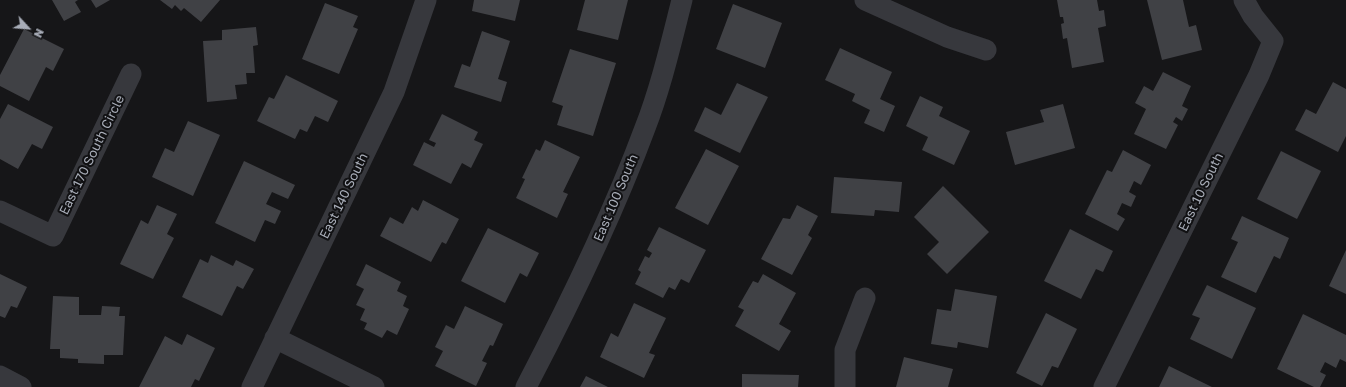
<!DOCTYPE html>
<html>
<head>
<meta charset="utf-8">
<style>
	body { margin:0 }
	#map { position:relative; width:1346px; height:387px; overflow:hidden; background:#161618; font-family:"Golos Text",sans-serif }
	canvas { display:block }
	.north { position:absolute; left:8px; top:8px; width:40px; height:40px; -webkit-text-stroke:3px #111113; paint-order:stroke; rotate:116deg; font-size:11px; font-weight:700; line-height:16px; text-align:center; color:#a8adb8 }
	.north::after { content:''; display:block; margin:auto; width:14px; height:18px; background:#a8adb8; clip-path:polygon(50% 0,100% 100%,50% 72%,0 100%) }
</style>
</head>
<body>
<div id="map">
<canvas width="1346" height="387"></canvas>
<div class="north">N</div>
</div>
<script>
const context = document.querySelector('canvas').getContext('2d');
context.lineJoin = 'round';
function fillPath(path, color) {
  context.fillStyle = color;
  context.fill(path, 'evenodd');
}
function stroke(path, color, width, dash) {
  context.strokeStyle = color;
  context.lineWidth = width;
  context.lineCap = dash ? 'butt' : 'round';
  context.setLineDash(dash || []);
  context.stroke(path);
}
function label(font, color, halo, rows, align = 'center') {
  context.font = font + ' "Golos Text",sans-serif';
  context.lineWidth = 4;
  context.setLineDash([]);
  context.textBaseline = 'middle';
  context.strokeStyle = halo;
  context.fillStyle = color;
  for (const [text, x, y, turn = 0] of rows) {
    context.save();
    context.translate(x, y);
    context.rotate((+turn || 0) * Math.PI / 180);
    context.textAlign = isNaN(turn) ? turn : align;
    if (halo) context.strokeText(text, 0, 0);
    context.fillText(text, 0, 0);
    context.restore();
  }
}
fillPath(new Path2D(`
	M52,0H78L75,2L81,12L64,21Z
	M91,0H110L96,8Z
	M160,0H220L201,22L184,8L181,11L175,5L172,9Z
	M474,0H520L515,21L472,11Z
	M585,0H628L618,40L577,30Z
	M1057,0H1097L1099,11L1104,10L1106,26L1098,28L1104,62L1072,68L1067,38L1063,39L1061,24L1064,23L1063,17H1060Z
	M1147,0H1183L1189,27L1196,25L1202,50L1162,60Z
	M325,3L358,16L353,27L358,29L339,74L302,59Z
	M733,4L782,23L765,68L716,49Z
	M256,27L258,45L253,46L255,73H246L247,84L235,85L237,99L207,102L203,41L222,40V30Z
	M24,29L64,49L53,71L46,67L29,101L0,86V75Z
	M482,31L510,41L498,79L507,82L501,102L454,87L462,64L470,67Z
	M840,48L892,72L880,99L895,106L884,132L864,123L870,110L852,101L855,94L825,80Z
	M570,49L616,63L593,136L557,125L563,106L552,102Z
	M1163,72L1191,86L1182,106L1188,109L1182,121L1176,117L1173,122L1178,125L1166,149L1134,134L1146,109L1135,103L1144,86L1153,91Z
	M286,75L338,101L328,122L315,116L307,132L300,129L295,139L257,121L269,97L274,99Z
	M1333,82L1346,89V136L1338,152L1295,130L1306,109L1316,114Z
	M737,83L768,97L740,153L694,131L705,107L721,115Z
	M920,96L943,107L939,116L970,131L954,165L922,150L928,137L906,126Z
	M8,104L53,127L42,149L32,144L18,169L0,159V119Z
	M1063,104L1075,148L1015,165L1006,132L1044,122L1040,110Z
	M442,114L478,132L474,140L483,144L471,168L462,163L451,184L413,165L424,142L434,147L436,143L429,140Z
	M188,121L220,135L193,196L152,177L165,148L174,152Z
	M545,140L580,157L563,192L568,194L557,218L516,198L525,179L522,178L536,149L540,151Z
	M706,149L739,166L708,225L675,208Z
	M1123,150L1151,165L1141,185L1134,181L1129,192L1136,196L1131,207L1122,203L1117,214L1125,219L1118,231L1085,214L1107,170L1112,172Z
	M1281,151L1321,171L1297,219L1257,199Z
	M244,161L295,185L288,199L272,192L266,204L281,211L275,224L265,220L255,242L215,223Z
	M834,177L902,182L899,212L875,210L874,216L831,213Z
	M943,186L989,232L947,274L927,254L939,242L914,217Z
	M423,200L459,219L446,244L442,242L431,262L380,236L390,217L403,224L412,207L418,211Z
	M157,205L177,214L167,234L174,238L153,279L120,264L141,220L148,224Z
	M797,205L818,216L808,235L812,238L792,275L761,259L783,218L790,219Z
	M1242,216L1289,238L1280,259L1274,256L1256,293L1221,277L1238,242L1231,239Z
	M659,227L706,250L689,283L681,279L675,290L669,287L663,298L635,284L641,272L638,270L645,256L649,258L652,253L647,250Z
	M488,228L539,253L527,277L520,273L505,303L461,281Z
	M1070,229L1113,251L1103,272L1096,269L1081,299L1044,281Z
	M1346,250V294L1329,286Z
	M211,255L233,266L236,260L254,269L243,289L237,286L222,316L182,297L200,259L208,263Z
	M366,264L401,282L397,291L407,296L403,306L409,309L397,335L387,330L382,338L364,329L367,323L360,320L365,309L356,305L364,289L356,285Z
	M0,274L27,287L17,308L11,306L5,318L0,316Z
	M763,274L796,293L779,324L791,331L779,351L735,326L744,310L738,307L753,281L758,283Z
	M1207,285L1256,308L1232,359L1190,339L1200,318L1192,315Z
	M955,289L997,296L988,348L958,342L957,348L931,344L937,309L951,311Z
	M53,296L79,297V315H101L102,306L120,307L119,316H125L123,355H104V364L78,363V359L60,358V349H50Z
	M634,303L666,318L649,353L655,355L644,378L600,357L611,333L618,337Z
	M465,306L503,324L493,346L490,345L482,361L487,363L476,386L435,366L443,351L435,347L446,325L454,329Z
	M1046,313L1077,329L1058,368L1052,366L1042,386L1016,373Z
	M1303,314L1346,335V362L1340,359L1336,368L1325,362L1320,372L1326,375L1320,387H1314L1277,369Z
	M187,334L215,348L199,381L195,379L191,387H139L165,336L182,345Z
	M904,357L953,369L948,387H896Z
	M1169,366L1212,387H1159Z
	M742,374L799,375L798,387H742Z
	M586,376L608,387H580Z`), '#404145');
stroke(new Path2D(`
	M865,0L947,37L986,50
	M0,211L53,236L131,74
	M275,338L374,387
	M0,376L21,387
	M252,387L394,92L426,0
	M526,387C570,303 612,217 645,128C661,87 671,43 682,0
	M845,387V350L865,298
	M1104,387L1259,75L1273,41L1253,16L1244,0`), '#37383d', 21);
label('13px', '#a8adb8', '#111113', [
	["East 170 South Circle",92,155,-64],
	["East 10 South",1201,192,-64],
	["East 140 South",344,196,-64],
	["East 100 South",616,198,-67]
]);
</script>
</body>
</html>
